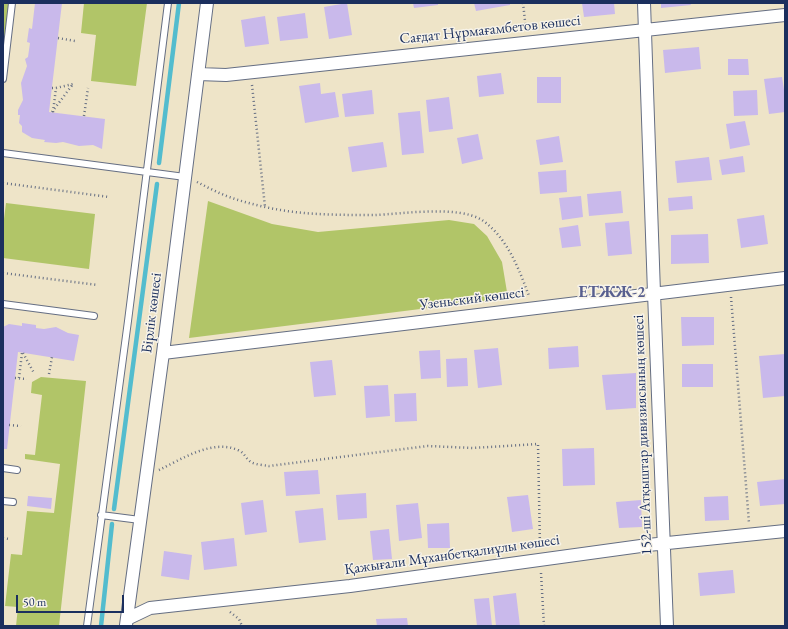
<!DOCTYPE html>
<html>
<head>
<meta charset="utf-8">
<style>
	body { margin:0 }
	#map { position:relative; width:788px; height:629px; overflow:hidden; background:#eee4c8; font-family:"EB Garamond",serif }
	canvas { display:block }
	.frame { position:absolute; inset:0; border:4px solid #1b2f5e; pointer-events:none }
	.scale { position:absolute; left:16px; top:595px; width:108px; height:18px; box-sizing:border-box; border:2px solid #1b2f5e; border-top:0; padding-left:5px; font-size:12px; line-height:14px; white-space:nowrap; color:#1b2f5e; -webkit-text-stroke:3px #f7f3e8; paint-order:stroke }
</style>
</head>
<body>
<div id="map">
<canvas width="788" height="629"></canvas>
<div class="frame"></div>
<div class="scale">50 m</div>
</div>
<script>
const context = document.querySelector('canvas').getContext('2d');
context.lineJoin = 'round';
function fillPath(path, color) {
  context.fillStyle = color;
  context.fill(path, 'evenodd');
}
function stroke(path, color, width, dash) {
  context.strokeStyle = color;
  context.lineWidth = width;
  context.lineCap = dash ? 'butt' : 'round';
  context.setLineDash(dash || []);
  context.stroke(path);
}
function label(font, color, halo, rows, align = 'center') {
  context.font = font + ' "EB Garamond",serif';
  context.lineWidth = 3;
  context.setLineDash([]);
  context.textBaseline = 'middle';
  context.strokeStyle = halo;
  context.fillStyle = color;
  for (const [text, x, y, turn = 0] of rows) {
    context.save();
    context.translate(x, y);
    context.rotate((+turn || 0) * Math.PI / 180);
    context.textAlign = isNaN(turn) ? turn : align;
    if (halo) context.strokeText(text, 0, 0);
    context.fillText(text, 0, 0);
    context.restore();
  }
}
fillPath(new Path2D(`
	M3,3H12L3,79Z
	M84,3H147L136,86L91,81L96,35L81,33Z
	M208,201L272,224L318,232L449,220L474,224L487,236L502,262L508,298L189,338Z
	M6,203L95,214L89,269L3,258V227Z
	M41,377L86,381L59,626H16L18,607L5,606L11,554L22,555L27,511L54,513L60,464L25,459V454L35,455L42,395L31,393L32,382Z`), '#b1c568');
stroke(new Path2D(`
	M159,163L179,3
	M114,509L157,184
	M101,626L112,524`), '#52bcce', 4.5);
fillPath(new Path2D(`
	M35,3H62L49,112L105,119L102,149L93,145L79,146L63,142L56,143L44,142L45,140L32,138L22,132V126L19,123L20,115H18V110L23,100L21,83L27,66L25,59L28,57L30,43L27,42L29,28L32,29Z
	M347,3L352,35L329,39L324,7Z
	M413,3H438V5L414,8Z
	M474,3H510V5L476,11Z
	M582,3H614L615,14L584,17Z
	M661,3H690L691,5L661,8Z
	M305,13L308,38L280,41L277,17Z
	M265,16L269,44L245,47L241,20Z
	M699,47L701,69L665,73L663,50Z
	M728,59H748L749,75H728Z
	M501,73L504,94L479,97L477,76Z
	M537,77H561V103H537Z
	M782,77L785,96V112L769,114L764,79Z
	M320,83L321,94L335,92L339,117L305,123L299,86Z
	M372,90L374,114L345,117L342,94Z
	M757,90L758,115L734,116L733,91Z
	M449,97L453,129L429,132L426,100Z
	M420,111L424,153L402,155L398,113Z
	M745,121L750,145L730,149L726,124Z
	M478,134L483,159L462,164L457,138Z
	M559,136L563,162L540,165L536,140Z
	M383,142L387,167L352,172L348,147Z
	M743,156L745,172L722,175L719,160Z
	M709,157L712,180L677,183L675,161Z
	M566,170L567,192L540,194L538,172Z
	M621,191L623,213L589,216L587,194Z
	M581,196L583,217L562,220L559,198Z
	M692,196L693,209L669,211L668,198Z
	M764,215L768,244L741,248L737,219Z
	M629,221L632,254L608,256L605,223Z
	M578,225L581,246L562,248L559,228Z
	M708,234L709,263L671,264V235Z
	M681,317H714V345L682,346Z
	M22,323L36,325V328L44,329L56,327L68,333L79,335L74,361L18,352L7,449H3V327L9,324L22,326Z
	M578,346L579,367L549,369L548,348Z
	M498,348L502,385L478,388L474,350Z
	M440,350L441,378L421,379L419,351Z
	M785,354V396L763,398L759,356Z
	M467,358L468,386L447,387L446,359Z
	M332,360L336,395L314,397L310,362Z
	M682,364H713V387H682Z
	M636,373V408L606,410L602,375Z
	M388,385L390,416L366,418L364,386Z
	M416,393L417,421L395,422L394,394Z
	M594,448L595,485L563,486L562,449Z
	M318,470L320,494L286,496L284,472Z
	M785,479V504L760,506L757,482Z
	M366,493L367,518L338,520L336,495Z
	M528,495L533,529L512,532L507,497Z
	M28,496L52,498L51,509L27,506Z
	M728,496L729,520L705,521L704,497Z
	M263,500L267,532L245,535L241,503Z
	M641,500L642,527L619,528L616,502Z
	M418,503L422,538L399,541L396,505Z
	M323,508L326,540L299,543L295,511Z
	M449,523L450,548H428L427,524Z
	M389,529L392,559L373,560L370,531Z
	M234,538L237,566L204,570L201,542Z
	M164,551L192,555L189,580L161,576Z
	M733,570L735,593L700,596L698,573Z
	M516,593L520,626H496L493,596Z
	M489,598L492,626H477L474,599Z
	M407,618L408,626H377L376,619Z`), '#c9b9eb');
const service = new Path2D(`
	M3,79L12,3
	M3,153L185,177
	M3,304L94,316
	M3,468L17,470
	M3,501L13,502
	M101,515L140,520
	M87,626L128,321L168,3`);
const minor = new Path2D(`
	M644,3L654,293L667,626
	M198,74L226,75L785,15
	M163,353L785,278
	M127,619L150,608L350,586L648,545L785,531
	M126,625L163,353L207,3`);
stroke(service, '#656e83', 8);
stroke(minor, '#656e83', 14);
stroke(new Path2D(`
	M523,3L526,30
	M58,38L75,41
	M252,85L265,207
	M52,88H56L73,84
	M52,112L73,84
	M53,112L56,88
	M84,116L88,88
	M197,182C209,188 222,195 235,199C257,206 281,211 304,213C327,215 350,215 374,215C403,214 457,205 482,220C507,237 519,269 529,296
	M3,183L109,197
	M3,273L98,285
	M731,297L749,523
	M23,353L34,373
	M49,374L52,357
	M15,378L27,379
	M19,378L22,353
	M9,425L21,426
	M159,470C182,459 212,439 238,450C244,452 246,459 251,462C256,465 264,465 269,466L428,446L473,448L538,444L540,548
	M3,538L9,539
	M541,573L544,626
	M230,612L239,619L242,626`), '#656e83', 2.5, [1, 3]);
stroke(service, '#fff', 6);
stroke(minor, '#fff', 12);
label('15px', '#1b2f5e', '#f7f3e8', [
	["Сағдат Нұрмағамбетов көшесі",490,30,-6],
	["Узеньский көшесі",472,299,-7],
	["Бірлік көшесі",152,313,-83],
	["152-ші Атқыштар дивизиясының көшесі",643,435,-92],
	["Қажығали Мұханбетқалиұлы көшесі",452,555,-8]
]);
label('bold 16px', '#585f8f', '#f7f3e8', [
	["ЕТЖЖ-2",612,293]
]);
</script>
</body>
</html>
